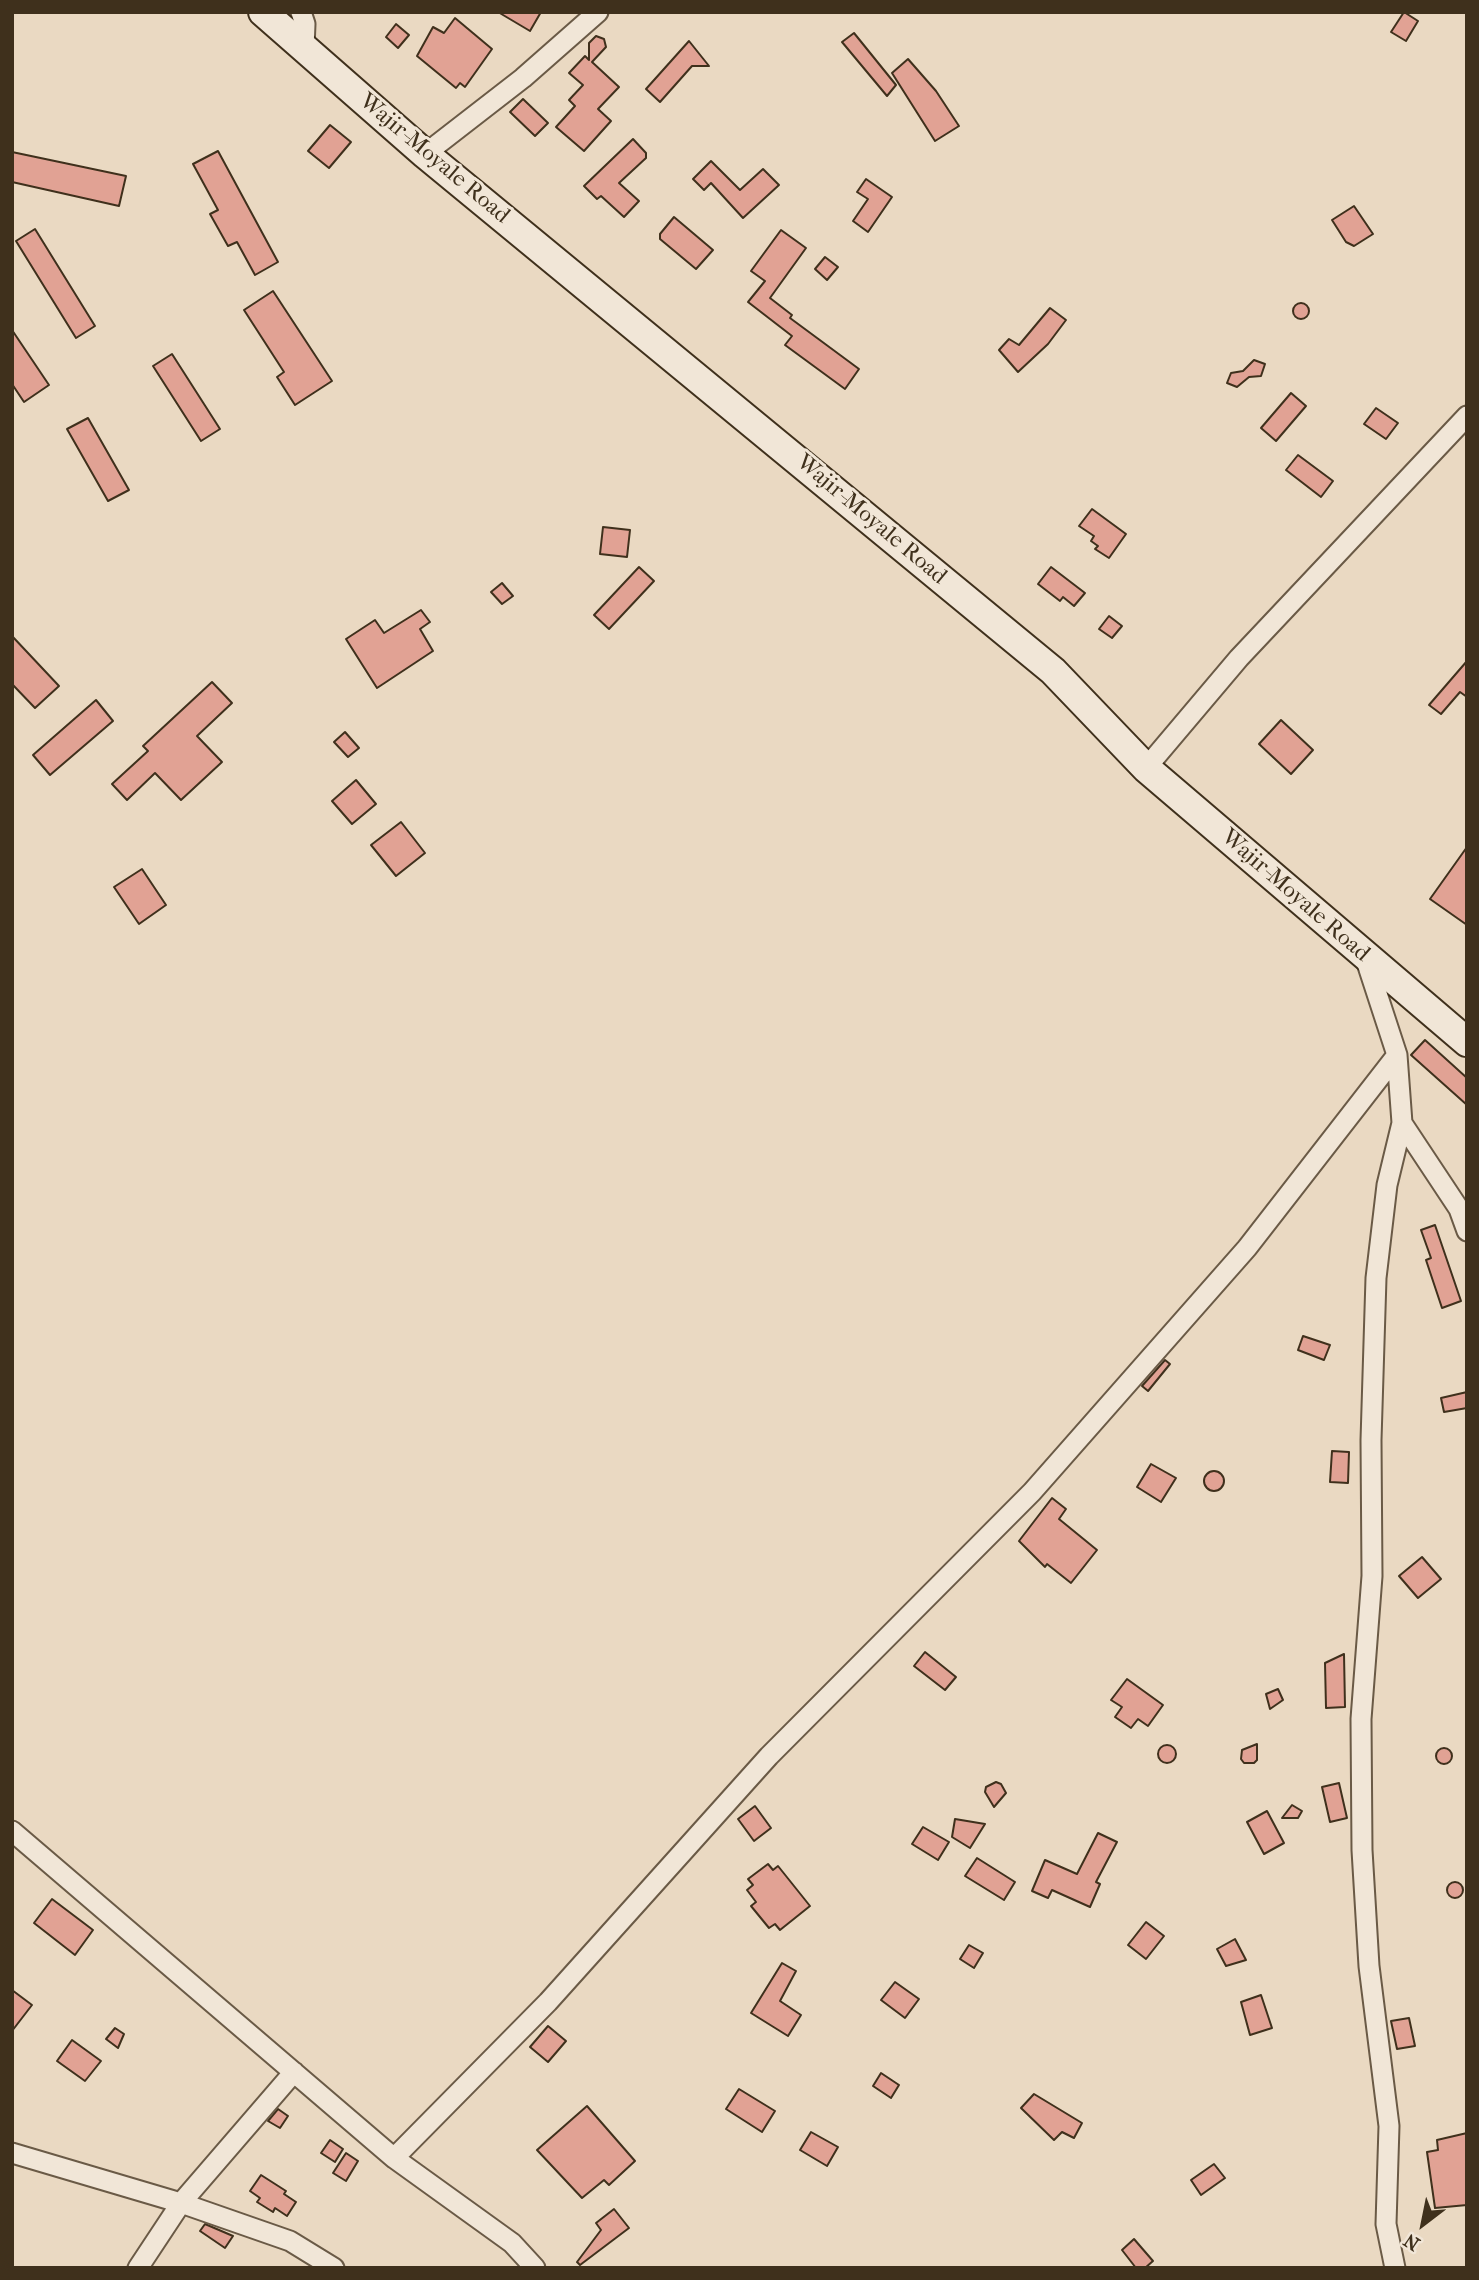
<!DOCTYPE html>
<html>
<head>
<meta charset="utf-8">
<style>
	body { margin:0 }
	#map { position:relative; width:1479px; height:2280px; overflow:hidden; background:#ead9c2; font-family:"IM FELL French Canon",serif }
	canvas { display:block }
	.frame { position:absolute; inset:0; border:14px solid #3f301c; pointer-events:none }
	.north { position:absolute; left:1388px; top:2189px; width:70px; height:70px; -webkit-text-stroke:5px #f1e6d7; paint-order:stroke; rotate:212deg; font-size:19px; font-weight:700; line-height:28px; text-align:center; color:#3f301c }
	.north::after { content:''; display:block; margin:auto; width:24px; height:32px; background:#3f301c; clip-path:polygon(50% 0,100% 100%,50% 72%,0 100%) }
</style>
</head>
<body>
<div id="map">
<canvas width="1479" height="2280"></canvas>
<div class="frame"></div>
<div class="north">N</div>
</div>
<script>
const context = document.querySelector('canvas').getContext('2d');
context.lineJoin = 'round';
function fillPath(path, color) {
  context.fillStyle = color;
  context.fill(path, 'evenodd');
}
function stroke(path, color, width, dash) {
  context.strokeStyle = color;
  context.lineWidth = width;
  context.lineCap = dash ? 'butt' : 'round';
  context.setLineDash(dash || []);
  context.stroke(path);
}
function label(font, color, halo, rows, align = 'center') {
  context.font = font + ' "IM FELL French Canon",serif';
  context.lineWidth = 6;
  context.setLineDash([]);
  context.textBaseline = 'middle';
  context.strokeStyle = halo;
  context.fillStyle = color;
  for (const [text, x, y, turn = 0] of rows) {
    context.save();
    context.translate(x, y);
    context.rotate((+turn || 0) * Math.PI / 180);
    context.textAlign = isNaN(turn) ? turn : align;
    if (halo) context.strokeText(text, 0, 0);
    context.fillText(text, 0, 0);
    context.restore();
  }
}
const building = new Path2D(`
	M498,12H541L530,31Z
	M1404,12L1418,21L1406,41L1391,32Z
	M455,18L492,49L465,87L460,83L456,88L417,56L433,27L444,33Z
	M396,24L409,35L398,48L386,37Z
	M854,33L896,85L887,96L842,42Z
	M596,36L604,39L606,47L592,62L619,87L598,109L611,121L584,151L556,127L575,106L569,100L583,85L569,73L585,56L589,60V43Z
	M689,41L709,66H692L660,102L646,89Z
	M908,59L936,91L959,126L935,141L892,73Z
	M523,99L548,123L535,136L510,112Z
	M330,125L351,142L329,168L308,151Z
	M633,139L646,153V158L619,183L639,201L624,217L601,196L597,199L584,186Z
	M218,151L278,262L255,275L237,242L228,246L210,214L218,210L193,164Z
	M12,152L126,176L119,206L12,182Z
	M711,161L740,190L763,169L779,185L743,218L711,183L704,190L693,179Z
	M866,179L892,197L868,232L853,221L868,199L857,192Z
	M1354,206L1373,234L1354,246L1346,242L1332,220Z
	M674,217L713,250L696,269L660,239V234Z
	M35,229L95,326L76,338L16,241Z
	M781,230L806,248L770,298L792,315L790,318L859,369L845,389L785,345L792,336L748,302L765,281L751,271Z
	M825,257L838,267L827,280L815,269Z
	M273,291L332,381L295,405L277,377L284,372L244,310Z
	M1293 311a8 8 0 1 1 16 0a8 8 0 1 1-16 0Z
	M1050,308L1066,320L1048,344L1018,372L999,350L1009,339L1019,345Z
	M12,330L49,385L24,402L12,384Z
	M172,354L220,429L201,441L153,366Z
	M1254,360L1265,364L1261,376L1249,377L1237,387L1227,383L1231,373L1243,371Z
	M1291,393L1306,406L1276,441L1261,428Z
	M1376,408L1398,423L1386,439L1364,424Z
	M88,418L129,490L108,501L67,429Z
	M1298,455L1333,481L1321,497L1286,470Z
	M1092,509L1126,534L1109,558L1095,549L1098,546L1091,541L1094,536L1079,526Z
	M603,527L630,530L627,557L600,554Z
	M639,567L654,581L609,629L594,615Z
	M1051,567L1085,593L1074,606L1063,597L1060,601L1038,584Z
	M502,583L513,596L502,604L491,592Z
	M421,610L430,622L420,629L433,651L377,688L346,639L375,620L384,633Z
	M1109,616L1122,626L1112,638L1099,629Z
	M12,636L59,686L35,708L12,684Z
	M1467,661V697L1460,692L1441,714L1429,705Z
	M212,682L232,703L197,736L222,762L181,800L155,773L127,800L112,784L148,751L143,746Z
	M96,700L113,721L50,775L33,755Z
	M1281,720L1313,750L1291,774L1259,744Z
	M345,732L359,748L348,757L334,742Z
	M356,780L376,804L352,824L332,801Z
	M401,822L425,853L396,876L371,845Z
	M1467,847V925L1430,899Z
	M142,869L166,905L139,924L114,887Z
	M1425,1040L1467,1078V1105L1411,1055Z
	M1435,1225L1461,1301L1442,1308L1426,1260L1431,1258L1421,1230Z
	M1303,1336L1330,1345L1324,1360L1298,1350Z
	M1165,1360L1170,1364L1148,1391L1142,1386Z
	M1467,1392V1408L1444,1412L1441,1398Z
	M1332,1451L1349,1452L1348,1483L1330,1482Z
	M1151,1464L1176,1478L1161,1502L1137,1487Z
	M1204 1481a10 10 0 1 1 20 0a10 10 0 1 1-20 0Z
	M1052,1498L1066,1509L1059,1519L1097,1550L1071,1583L1047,1564L1045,1567L1019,1541Z
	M1422,1557L1441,1579L1418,1598L1399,1576Z
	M925,1652L956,1677L945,1690L914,1666Z
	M1344,1654L1345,1707L1326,1708L1325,1663Z
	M1127,1679L1163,1705L1148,1726L1138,1719L1131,1728L1115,1717L1122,1707L1111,1700Z
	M1278,1689L1283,1700L1270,1709L1266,1694Z
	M1257,1744V1760L1254,1763H1244L1241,1759L1242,1750Z
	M1158 1754a9 9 0 1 1 18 0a9 9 0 1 1-18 0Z
	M1436 1756a8 8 0 1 1 16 0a8 8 0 1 1-16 0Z
	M996,1782L1001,1784L1006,1793L994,1807L985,1792L986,1787Z
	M1339,1783L1347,1818L1330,1822L1322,1787Z
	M1292,1805L1302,1811L1298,1818H1282Z
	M755,1806L771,1828L754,1841L738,1819Z
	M1267,1811L1284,1843L1264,1854L1247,1822Z
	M955,1819L985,1824L970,1848L952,1837Z
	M923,1827L949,1842L938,1860L912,1844Z
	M1098,1833L1117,1842L1096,1882L1100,1884L1090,1907L1052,1890L1048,1898L1032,1891L1045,1860L1077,1874Z
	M977,1858L1015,1882L1004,1900L965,1876Z
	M768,1864L773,1870L778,1866L810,1906L780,1930L775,1924L769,1928L751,1906L756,1902L747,1890L753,1885L748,1879Z
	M1447 1890a8 8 0 1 1 16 0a8 8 0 1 1-16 0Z
	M52,1899L93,1930L75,1955L34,1923Z
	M1146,1922L1164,1936L1146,1959L1128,1945Z
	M1235,1939L1246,1960L1226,1966L1217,1949Z
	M969,1945L983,1953L974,1968L960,1959Z
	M782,1963L796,1971L780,2001L801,2015L788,2036L751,2013Z
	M895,1982L919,1999L905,2018L881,2000Z
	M12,1990L32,2005L12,2031Z
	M1261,1995L1272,2028L1250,2035L1241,2002Z
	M1409,2018L1415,2046L1397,2049L1391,2021Z
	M548,2026L566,2041L548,2062L530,2047Z
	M115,2028L124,2034L118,2048L106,2039Z
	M72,2040L101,2061L85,2081L57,2061Z
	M881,2073L899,2085L891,2098L873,2086Z
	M739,2089L775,2111L762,2132L726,2109Z
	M1034,2094L1082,2123L1074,2138L1062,2132L1054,2140L1021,2108Z
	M587,2106L635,2161L609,2185L604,2180L582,2198L537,2150Z
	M278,2109L288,2116L280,2128L268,2121Z
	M811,2132L838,2147L827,2166L800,2150Z
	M1467,2133V2205L1435,2208L1427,2152L1438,2150L1437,2140Z
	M330,2140L343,2149L335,2162L321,2153Z
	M346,2153L358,2161L346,2181L333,2173Z
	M1214,2164L1225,2178L1201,2195L1191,2180Z
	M261,2175L286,2191L284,2194L296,2202L287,2216L275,2208L273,2212L257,2202L260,2198L250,2191Z
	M614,2209L629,2228L580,2265L577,2262L601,2230L596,2223Z
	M205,2224L233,2236L225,2248L200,2231Z
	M1134,2239L1153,2261L1145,2268H1136L1122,2250Z`);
fillPath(building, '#e1a294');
stroke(building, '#3f301c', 2);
const minor = new Path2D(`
	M301,12L305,24L304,48
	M425,154L523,78L598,12
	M1146,768L1239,658L1467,416
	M1365,957L1397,1055L1402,1123L1459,1209L1467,1231
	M12,1831L394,2158L512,2243L535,2268
	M12,2153L181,2203L290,2241L334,2268
	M394,2158L548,2002L769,1756L1032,1492L1247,1248L1397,1055
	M138,2268L181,2203L294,2072
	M1395,2268L1386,2224L1389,2126L1369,1966L1362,1850L1361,1719L1372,1576L1371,1440L1376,1278L1387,1185L1402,1123`);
const secondary = new Path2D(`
	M263,12L425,154L1053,671L1146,768L1467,1042`);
stroke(minor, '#6a5a46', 23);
stroke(secondary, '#3f301c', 32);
stroke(minor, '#f1e6d7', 19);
stroke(secondary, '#f1e6d7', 28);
label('23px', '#3f301c', '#f1e6d7', [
	["Wajir-Moyale Road",434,159,40],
	["Wajir-Moyale Road",871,520,40],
	["Wajir-Moyale Road",1295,896,41]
]);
</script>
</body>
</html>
